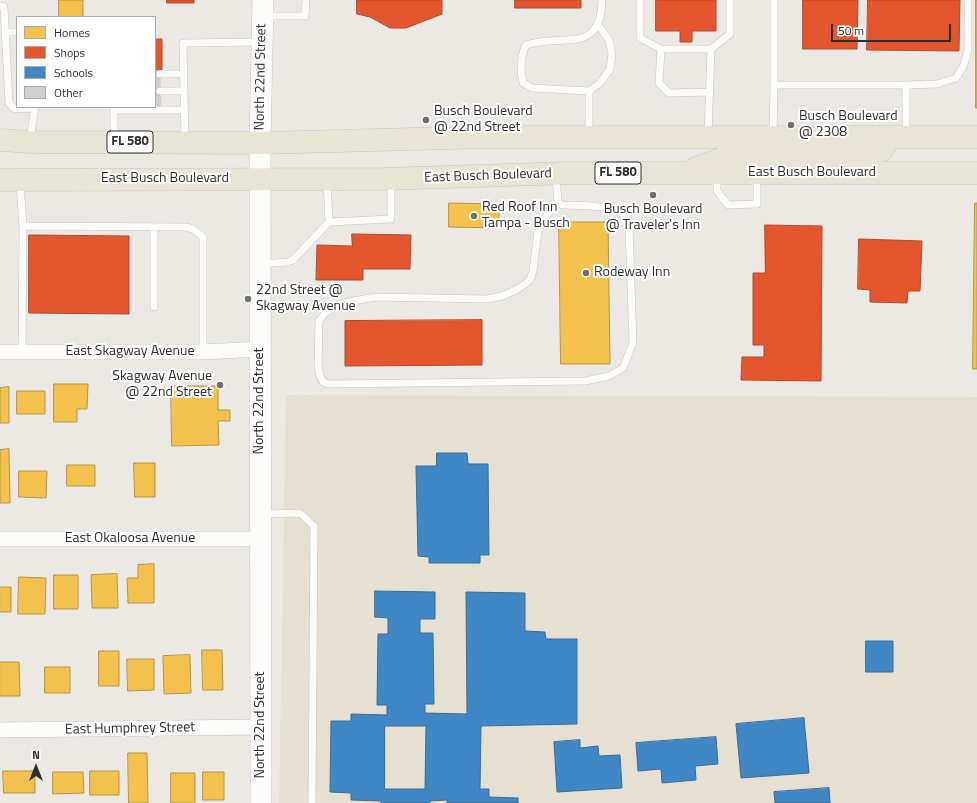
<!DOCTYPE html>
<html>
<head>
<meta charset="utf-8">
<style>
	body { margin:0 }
	#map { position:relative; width:977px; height:803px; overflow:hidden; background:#ece8e4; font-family:"Titillium Web",sans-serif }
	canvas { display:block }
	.legend { position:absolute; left:16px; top:16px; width:140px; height:92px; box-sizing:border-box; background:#fff; border:1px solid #ababab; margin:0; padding:5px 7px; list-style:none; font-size:12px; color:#2e2e2e }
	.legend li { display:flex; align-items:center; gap:8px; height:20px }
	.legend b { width:20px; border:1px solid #ababab }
	.north { position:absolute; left:16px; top:747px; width:40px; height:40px; -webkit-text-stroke:3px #fff; paint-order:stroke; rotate:0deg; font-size:11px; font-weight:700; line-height:16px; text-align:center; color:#2e2e2e }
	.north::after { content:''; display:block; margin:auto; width:14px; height:18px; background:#2e2e2e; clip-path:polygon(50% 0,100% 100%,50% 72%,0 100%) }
	.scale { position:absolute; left:831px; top:24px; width:120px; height:18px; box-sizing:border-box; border:2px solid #2e2e2e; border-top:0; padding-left:5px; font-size:12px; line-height:14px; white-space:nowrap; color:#2e2e2e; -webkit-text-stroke:3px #fff; paint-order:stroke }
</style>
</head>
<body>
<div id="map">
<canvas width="977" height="803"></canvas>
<ul class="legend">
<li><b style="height:11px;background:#f2c14e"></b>Homes</li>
<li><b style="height:11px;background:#e4572e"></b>Shops</li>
<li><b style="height:11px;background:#3f88c5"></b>Schools</li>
<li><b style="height:11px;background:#d1cecb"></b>Other</li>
</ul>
<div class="north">N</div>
<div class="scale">50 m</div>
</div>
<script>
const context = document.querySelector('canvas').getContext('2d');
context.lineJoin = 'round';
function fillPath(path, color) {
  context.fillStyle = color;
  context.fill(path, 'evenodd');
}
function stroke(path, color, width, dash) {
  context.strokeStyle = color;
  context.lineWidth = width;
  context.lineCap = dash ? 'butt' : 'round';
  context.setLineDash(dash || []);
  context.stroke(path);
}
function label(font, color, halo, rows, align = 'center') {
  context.font = font + ' "Titillium Web",sans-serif';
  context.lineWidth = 4;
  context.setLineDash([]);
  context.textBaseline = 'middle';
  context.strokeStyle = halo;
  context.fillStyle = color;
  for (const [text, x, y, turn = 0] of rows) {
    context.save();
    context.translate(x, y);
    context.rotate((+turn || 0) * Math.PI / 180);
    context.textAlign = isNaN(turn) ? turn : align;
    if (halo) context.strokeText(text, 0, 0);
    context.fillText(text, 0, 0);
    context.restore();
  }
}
fillPath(new Path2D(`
	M286,395L977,397V803H279Z`), '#e6e0d3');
const homes = new Path2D(`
	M59,0H83V17H59Z
	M976,0H977V108H976Z
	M449,203L499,204V228L449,227Z
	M975,203H977V369H973Z
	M559,222H608L610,364H561Z
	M54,384H88L87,409H77V422H54Z
	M171,386H218V410H230V421H218L219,445L172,446Z
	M9,387V423H0V388Z
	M17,391H45V414H17Z
	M9,449L10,503H0V450Z
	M134,463H155V497H135Z
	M67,465H95V486H67Z
	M19,471H47L46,498L19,497Z
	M154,564V603H128L127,578H138V565Z
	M117,574L118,608H92L91,575Z
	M54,575H78V609H54Z
	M19,577L46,578L45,614H18Z
	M0,587H11V612H0Z
	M202,650H222L223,690H203Z
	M99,651H119V686H99Z
	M190,655L191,693L164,694L163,656Z
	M127,659H154V690L128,691Z
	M0,662H19L20,696H0Z
	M45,667H70V693H45Z
	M128,753H147L148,803H129Z
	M3,771H35V793H4Z
	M90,771H119V795H90Z
	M53,772H83L84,793L53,794Z
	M203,772H224V800H203Z
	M171,773H195V803H171Z`);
fillPath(homes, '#f2c14e');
stroke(homes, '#b79544', 1);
const shops = new Path2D(`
	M167,0H194V3H167Z
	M357,0H442V14L406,28H390L370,17L357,14Z
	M515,0H581V8H515Z
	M656,0H716V31H692V42H680V31H656Z
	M803,0H858L857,49H803Z
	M868,0H960L959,51L867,50Z
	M155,39H162V70H155Z
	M765,225L822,226L821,381L741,380L742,357H764V345H753V273H765Z
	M352,234L411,235L410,269H363V280H316L317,245L352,246Z
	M29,235L129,236V314L29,313Z
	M859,239L922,241L920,291H908L907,303L870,302V290L858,289Z
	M482,320V365L345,366V321Z`);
fillPath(shops, '#e4572e');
stroke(shops, '#ad4b2e', 1);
const schools = new Path2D(`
	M437,453H467L468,464H488L489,555H480V563H429V557L418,556L416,466H436Z
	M375,591L435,592V619H420V633H433L434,704H425V713L467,714L466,592L525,593V631L545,632L546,639H577V724L481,726L480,789H489V797L518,798V803H447V800L430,801V803H381V801L351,800V793L330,792L331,721H351V714L387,715V705H377L378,634H388V618L375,617ZM385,726H426L425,789H385Z
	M866,641H893V672H866Z
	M804,718L809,773L741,778L736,724Z
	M716,737L718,764L695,766L696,780L662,783L661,769L638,771L636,743Z
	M580,740V748L598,746L599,756L620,755L622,788L557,792L554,742Z
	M829,788L830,803H775L774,792Z`);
fillPath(schools, '#3f88c5');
stroke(schools, '#3a6d98', 1);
const building = new Path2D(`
	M160,71L161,108L155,107V72Z`);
fillPath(building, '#d1cecb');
stroke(building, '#d7d4d0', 1);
const lane = new Path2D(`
	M640,0V38L661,49H711L730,34V0
	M774,0V85H906
	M0,6L4,7L9,103L15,109L35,108
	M263,16H305L306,0
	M5,32H17
	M661,49L659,83L669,93L709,92
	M160,74H184
	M160,91H184
	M589,91L600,83L610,69L612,54L609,40L598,25
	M114,110H184
	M589,135V91L532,88L523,83C520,70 520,57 526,45C561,33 601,56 602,0
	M708,135L711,49
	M773,135L774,85
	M906,135V85L937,84L956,78L964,65L968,50V0
	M30,140L35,107
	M114,141V107
	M185,141L183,43L261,42
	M717,175V191L728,205L757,204V175
	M556,176L558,202L562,205C577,205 611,205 623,214C628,217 628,223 629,228L633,343L623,368L609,376L585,381L328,384L323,382L320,376L318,366L319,321L325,313L338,304L375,297L487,299L502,296L518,289L530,280L533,271L538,231L543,220L558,202
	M327,182L329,222L391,219V181
	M20,183L23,226L22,352
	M23,226L185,227L193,229L203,237V352
	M154,227V307
	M262,264L287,262L293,260L329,222
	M263,514L300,513L314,526L312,803`);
const street = new Path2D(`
	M0,352H203L260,349
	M0,539H261
	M0,730L261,727`);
const secondary = new Path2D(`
	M261,803L260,143L263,0`);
const primary = new Path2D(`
	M0,140L30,142L260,143L491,137H977
	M696,168L731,155L873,154L881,151L891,137
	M0,180L384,179L569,173H977`);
stroke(lane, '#c5c4c5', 8);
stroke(street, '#c5c4c5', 16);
stroke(secondary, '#c5c4c5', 22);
stroke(primary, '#c6c5c4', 23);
stroke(lane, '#fcfcfb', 7);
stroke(street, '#fcfcfb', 15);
stroke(secondary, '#fcfcfb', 21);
stroke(primary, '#e8e4d6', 22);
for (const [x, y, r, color] of [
	[426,120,4,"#706f6e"],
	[791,125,4,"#706f6e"],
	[653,195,4,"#706f6e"],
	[474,216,4,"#706f6e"],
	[586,273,4,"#706f6e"],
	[248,299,4,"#706f6e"],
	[220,385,4,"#706f6e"]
]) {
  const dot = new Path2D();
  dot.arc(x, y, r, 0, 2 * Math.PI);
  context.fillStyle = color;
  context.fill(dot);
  stroke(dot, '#fff', 1.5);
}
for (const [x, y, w] of [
	[130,142,46],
	[618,173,46]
]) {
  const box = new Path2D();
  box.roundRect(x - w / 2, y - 11, w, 22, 3);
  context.fillStyle = '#fff';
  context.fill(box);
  stroke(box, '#2e2e2e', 1);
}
label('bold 13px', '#2e2e2e', null, [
	["FL 580",130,142],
	["FL 580",618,173]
]);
label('14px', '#2e2e2e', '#fff', [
	["North 22nd Street",261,77,-89],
	["East Busch Boulevard",812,173],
	["East Busch Boulevard",488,176,-2],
	["East Busch Boulevard",165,179],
	["East Skagway Avenue",130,352],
	["North 22nd Street",260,401,-90],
	["East Okaloosa Avenue",130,539],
	["North 22nd Street",261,725,-90],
	["East Humphrey Street",130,729,-1]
]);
label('14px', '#2e2e2e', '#fff', [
	["Busch Boulevard",434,112],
	["@ 22nd Street",434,128],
	["Busch Boulevard",799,117],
	["@ 2308",799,133],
	["Red Roof Inn",482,208],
	["Tampa - Busch",482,224],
	["Busch Boulevard",653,210,"center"],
	["@ Traveler's Inn",653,226,"center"],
	["Rodeway Inn",594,273],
	["22nd Street @",256,291],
	["Skagway Avenue",256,307],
	["Skagway Avenue",212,377,"right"],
	["@ 22nd Street",212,393,"right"]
], 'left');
</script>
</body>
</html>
